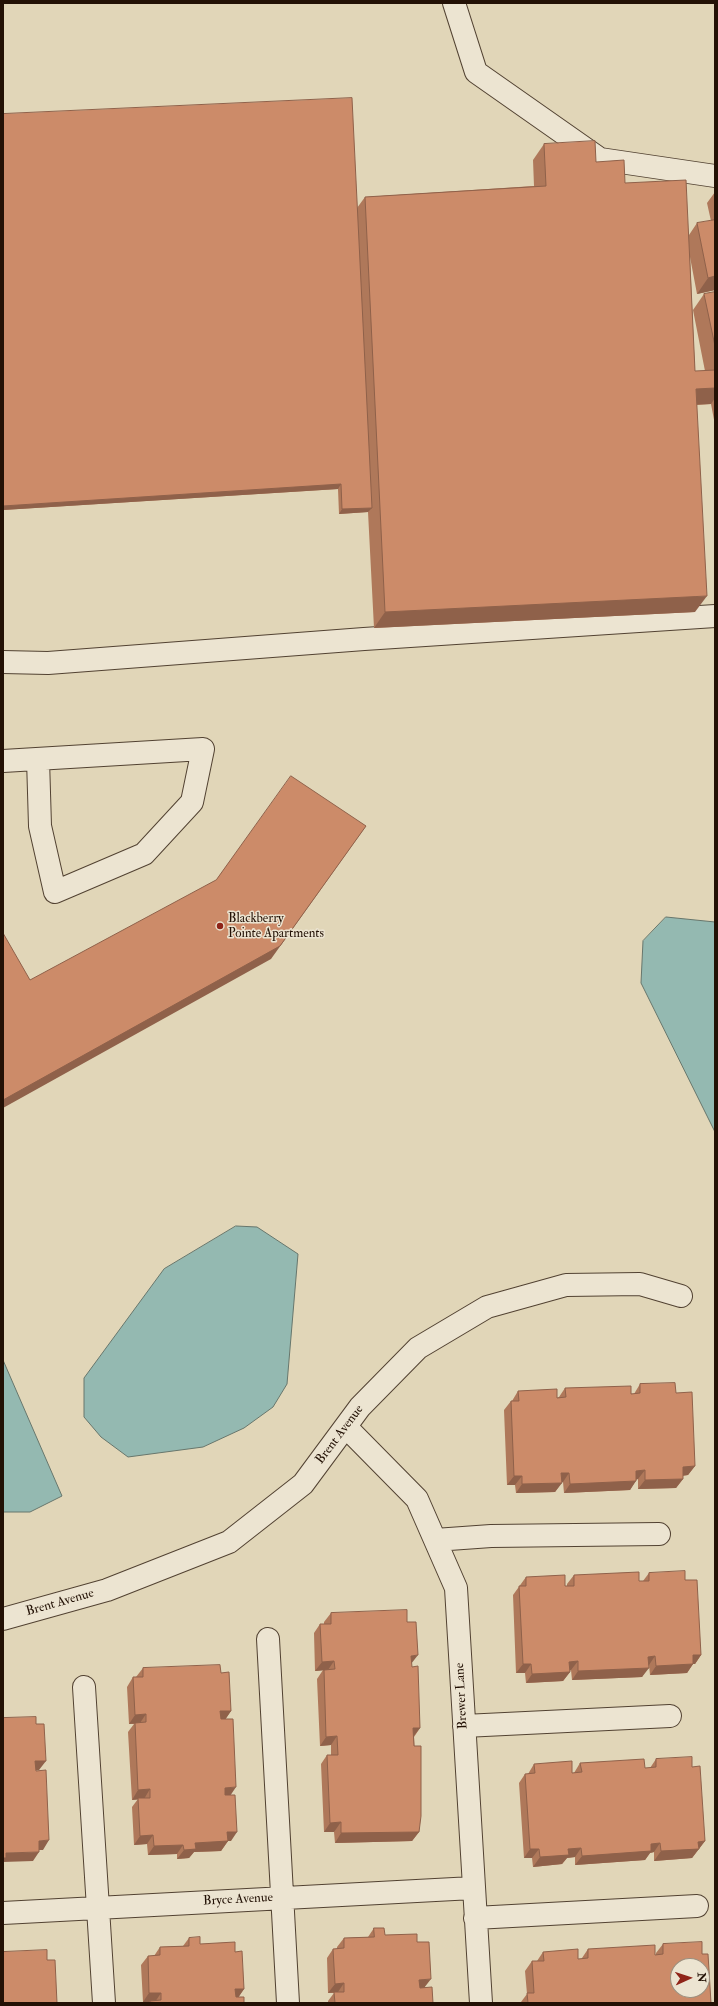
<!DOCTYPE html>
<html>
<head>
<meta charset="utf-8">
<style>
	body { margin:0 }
	#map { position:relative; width:718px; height:2006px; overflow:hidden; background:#e1d6b8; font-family:"IM FELL Double Pica",serif }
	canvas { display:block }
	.frame { position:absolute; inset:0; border:4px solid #231105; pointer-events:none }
	.north { position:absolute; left:670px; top:1958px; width:40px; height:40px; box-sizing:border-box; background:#ece4d1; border:1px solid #9c907f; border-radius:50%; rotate:87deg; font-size:11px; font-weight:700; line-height:16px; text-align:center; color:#231105 }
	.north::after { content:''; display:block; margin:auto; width:14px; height:18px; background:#8f2418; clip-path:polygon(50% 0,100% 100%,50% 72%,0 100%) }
</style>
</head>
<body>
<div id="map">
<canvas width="718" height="2006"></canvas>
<div class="frame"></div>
<div class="north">N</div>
</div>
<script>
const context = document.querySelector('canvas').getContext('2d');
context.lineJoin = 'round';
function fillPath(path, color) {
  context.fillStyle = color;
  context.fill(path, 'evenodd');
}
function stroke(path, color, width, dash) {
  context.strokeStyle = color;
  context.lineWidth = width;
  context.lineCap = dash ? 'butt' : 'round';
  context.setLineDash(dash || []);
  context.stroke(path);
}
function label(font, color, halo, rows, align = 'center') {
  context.font = font + ' "IM FELL Double Pica",serif';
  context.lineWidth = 3;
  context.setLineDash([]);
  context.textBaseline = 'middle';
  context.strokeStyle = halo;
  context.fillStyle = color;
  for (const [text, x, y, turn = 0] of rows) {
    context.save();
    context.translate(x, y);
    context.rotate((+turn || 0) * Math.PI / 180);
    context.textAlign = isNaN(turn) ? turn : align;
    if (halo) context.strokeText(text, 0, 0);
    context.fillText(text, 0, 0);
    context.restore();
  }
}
const water = new Path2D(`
	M666,917L715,922V1132L641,983L643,941Z
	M236,1226L257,1227L298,1254L287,1384L273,1407L244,1428L203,1447L128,1457L101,1437L84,1417V1378L164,1269Z
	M3,1360L62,1496L30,1512H3Z`);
fillPath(water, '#94b9b1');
stroke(water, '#67766c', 1);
const minor = new Path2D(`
	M454,3L476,72L600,159L715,176
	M3,662L48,663L364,639L715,616
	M3,761L203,749L192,802L144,854L55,892L40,826L38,759
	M346,1427L417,1499L456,1588L481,2003
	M435,1540L491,1536L659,1534
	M3,1619L107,1590L229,1542L303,1484L360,1407L418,1348L487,1307L566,1285L640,1284L681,1296
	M268,1639L288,2003
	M84,1687L104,2003
	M464,1726L670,1716
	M3,1913L473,1888
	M475,1918L697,1906`);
stroke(minor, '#524232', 24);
stroke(minor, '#ece4d1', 22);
fillPath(new Path2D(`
	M3,114L357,208L365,197L534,186L533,160L544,144L596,162L625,183L689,235L697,223L711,221L707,203L715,192V290L697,294L690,257L695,371H705L693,310L704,294L715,292V425L711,404L697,405L695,612L374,628L368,512L339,514L338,489L3,510Z
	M640,1384L676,1393L695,1466L688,1475L683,1476V1479L676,1488L638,1489V1479L636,1480L630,1490L564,1493L563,1482H562L555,1492L516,1493L515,1485H507L504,1410L511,1401H512L518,1391L557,1398L559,1397L565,1388L634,1394Z
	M649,1573L685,1580L701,1655L695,1664H693L687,1673L650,1675L649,1665L642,1677L572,1680L571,1670L570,1671V1672L563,1681L526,1683L525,1673H516L513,1595L526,1577L565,1586H567V1584L574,1575L639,1581H643Z
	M331,1613L407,1622L411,1664L420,1728L414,1737L419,1832L412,1841L335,1843L334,1832H324L321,1764L327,1755H331V1745L320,1746L317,1679L323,1670L315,1671L314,1633L320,1624H324V1622Z
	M143,1668L221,1673L231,1711L225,1719L230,1795L231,1841H228L221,1851L194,1852L189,1858L177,1859V1854L148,1855L147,1844L134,1845L132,1807L138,1799L132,1800L128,1732L134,1724H129L127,1687L133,1677H136Z
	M656,1759L692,1767L705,1841L692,1858L654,1861V1852L650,1853L645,1860L575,1865V1857L567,1858L562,1864L533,1867L532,1858H524L519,1783L525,1774H528L534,1764L572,1773H574L580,1763L645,1768H650Z
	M374,1928L385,1935L417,1942L425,1988L433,2003H328V2001L334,1993H328L327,1958L333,1949H337V1947L344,1938L368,1937Z
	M189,1938L200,1944L235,1952L244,1989L238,1997L244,2003H148L149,2002H143L141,1965L148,1956H154L160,1947L183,1946Z
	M663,1944L702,1954L711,2003H521V2002L527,1994L525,1971L532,1961H537L543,1952L578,1959H582V1958L588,1949L656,1955V1953Z`), '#af785a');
fillPath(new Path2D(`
	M715,276V290L697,294L708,278Z
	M715,388V398L711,404L685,405L696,389Z
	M341,484L338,489L3,510V506Z
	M372,508L368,512L339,514L342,509Z
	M707,596L695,612L374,628L385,612Z
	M366,826L271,959L3,1108V1100Z
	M695,1466L688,1475L676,1476L683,1467Z
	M645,1470L638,1479L630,1480L636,1471Z
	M561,1473H569L563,1482H555Z
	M514,1476H522L515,1485H507Z
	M683,1479L676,1488L638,1489L645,1480Z
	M636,1481L630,1490L564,1493L570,1484Z
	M562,1483L555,1492L516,1493L522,1484Z
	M418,1655L411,1664V1656Z
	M693,1655H701L695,1664H686Z
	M655,1656L649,1665L642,1666L648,1657Z
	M334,1661L328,1670L315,1671L322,1662Z
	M578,1661L571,1670L563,1671L569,1662Z
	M523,1664H531L525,1673H516Z
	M693,1664L687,1673L650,1675L656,1666Z
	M649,1668L642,1677L572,1680L578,1671Z
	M570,1672L563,1681L526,1683L532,1674Z
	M220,1711H231L225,1720L214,1721Z
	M146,1714L140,1723L129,1724L135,1715Z
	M413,1728H420L413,1737Z
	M337,1736L331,1745L320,1746L326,1737Z
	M35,1761H46L39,1770L29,1771Z
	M236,1787L230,1796L218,1797L225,1788Z
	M150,1789L144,1799L132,1800L138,1790Z
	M341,1822L334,1832H324L330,1823Z
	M227,1832H237L231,1841H221Z
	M419,1832L412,1841L335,1843L341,1833Z
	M153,1835L147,1844L134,1845L140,1836Z
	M49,1840L43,1850H33L39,1841Z
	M228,1841L221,1851L194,1852L189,1858L177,1859L184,1850L195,1843Z
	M705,1841L692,1858L654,1861L661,1851L698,1842Z
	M660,1843L654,1852L650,1853L645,1860L575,1865L582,1856L651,1844Z
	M183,1845L177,1854L148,1855L154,1846Z
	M581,1848L575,1857L567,1858L562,1864L533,1867L540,1857L568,1849Z
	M530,1849H539L532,1858H524Z
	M39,1852L33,1861L3,1862V1857L6,1853Z
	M431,1979L424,1988L413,1989L419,1980Z
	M344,1983L338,1992L328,1993L335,1984Z
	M235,1989H244L238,1998H229Z
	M149,1993H161L155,2002L150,2001L149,2002H143Z`), '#8f614a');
const building = new Path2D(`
	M352,98L372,508L342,509L341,484L3,506V114Z
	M595,141L596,162L624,160L625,183L686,180L695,371L715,370V388L696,389L707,596L385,612L365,197L546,186L544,144Z
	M715,220V276L708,278L697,223Z
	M715,292V346L704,294Z
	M291,776L366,826L280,946L3,1100V933L30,980L216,880Z
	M675,1383L676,1393L692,1392L695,1466L683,1467V1479L645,1480V1470L636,1471V1481L570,1484L569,1473H561L562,1483L522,1484V1476H514L511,1401H519L518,1391L557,1389V1398L566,1397L565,1388L631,1386V1394L640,1393V1384Z
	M685,1571V1580H697L701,1655H693V1664L656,1666L655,1656L648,1657L649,1668L578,1671V1661L569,1662L570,1672L532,1674L531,1664H523L519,1586H526V1577L565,1575V1586H574V1575L639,1572V1581H649V1573Z
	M407,1610V1622H416L418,1655L411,1656L412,1667L418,1666L420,1728H413L414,1746H421V1816L419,1832L341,1833V1822L330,1823L327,1755H338L337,1736L326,1737L324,1670L335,1669L334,1661L322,1662L320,1624H331V1613Z
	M220,1665L221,1673L229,1672L231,1711H220L221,1719H233L236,1787L225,1788V1795H235L237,1832H227L228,1841L195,1843L196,1849L184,1850L183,1845L154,1846L153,1835L140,1836L138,1798H150V1789L138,1790L135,1723L146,1722V1714L135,1715L133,1677H143V1668Z
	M36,1717V1724H44L46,1761H35L36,1771L46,1770L49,1840L39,1841V1852L6,1853V1858H3V1718Z
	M692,1757V1767L700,1766L705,1841L698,1842L699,1849L661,1851L660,1843L651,1844V1851L582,1856L581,1848L568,1849L569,1855L540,1857L539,1849H530L525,1774L535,1773L534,1764L572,1761V1773L582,1772L580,1763L644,1759L645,1768L656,1767V1759Z
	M374,1928H384L385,1935L417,1934V1942H429L431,1979L419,1980L420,1988L432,1987L433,2003H335L334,1992H344V1983L335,1984L333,1949L344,1948V1938L374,1937Z
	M200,1937V1944L235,1942V1952L242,1951L244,1989H235L236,1997H244V2003H150V2001L161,2000V1993H149L148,1956L160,1955V1947L189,1946V1938Z
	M702,1942V1954H708L711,2003H528L527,1993H534L532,1961H544L543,1952L578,1949V1959L588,1958V1949L655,1945V1955L663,1954V1944ZM678,1966H702V1990H678Z
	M47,1950V1960H55L57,2003H3V1952Z`);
fillPath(building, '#cc8b69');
stroke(building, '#8f614a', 1);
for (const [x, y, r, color] of [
	[220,926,4,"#8f2418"]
]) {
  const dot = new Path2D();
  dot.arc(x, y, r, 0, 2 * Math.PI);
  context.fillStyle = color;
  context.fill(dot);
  stroke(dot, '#ece4d1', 1.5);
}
label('13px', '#231105', '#ece4d1', [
	["Blackberry",228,919],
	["Pointe Apartments",228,934]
], 'left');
label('13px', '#231105', '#ece4d1', [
	["Brent Avenue",340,1435,-53],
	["Brent Avenue",60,1603,-16],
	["Brewer Lane",462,1696,-93],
	["Bryce Avenue",238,1900,-3]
]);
</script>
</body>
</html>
